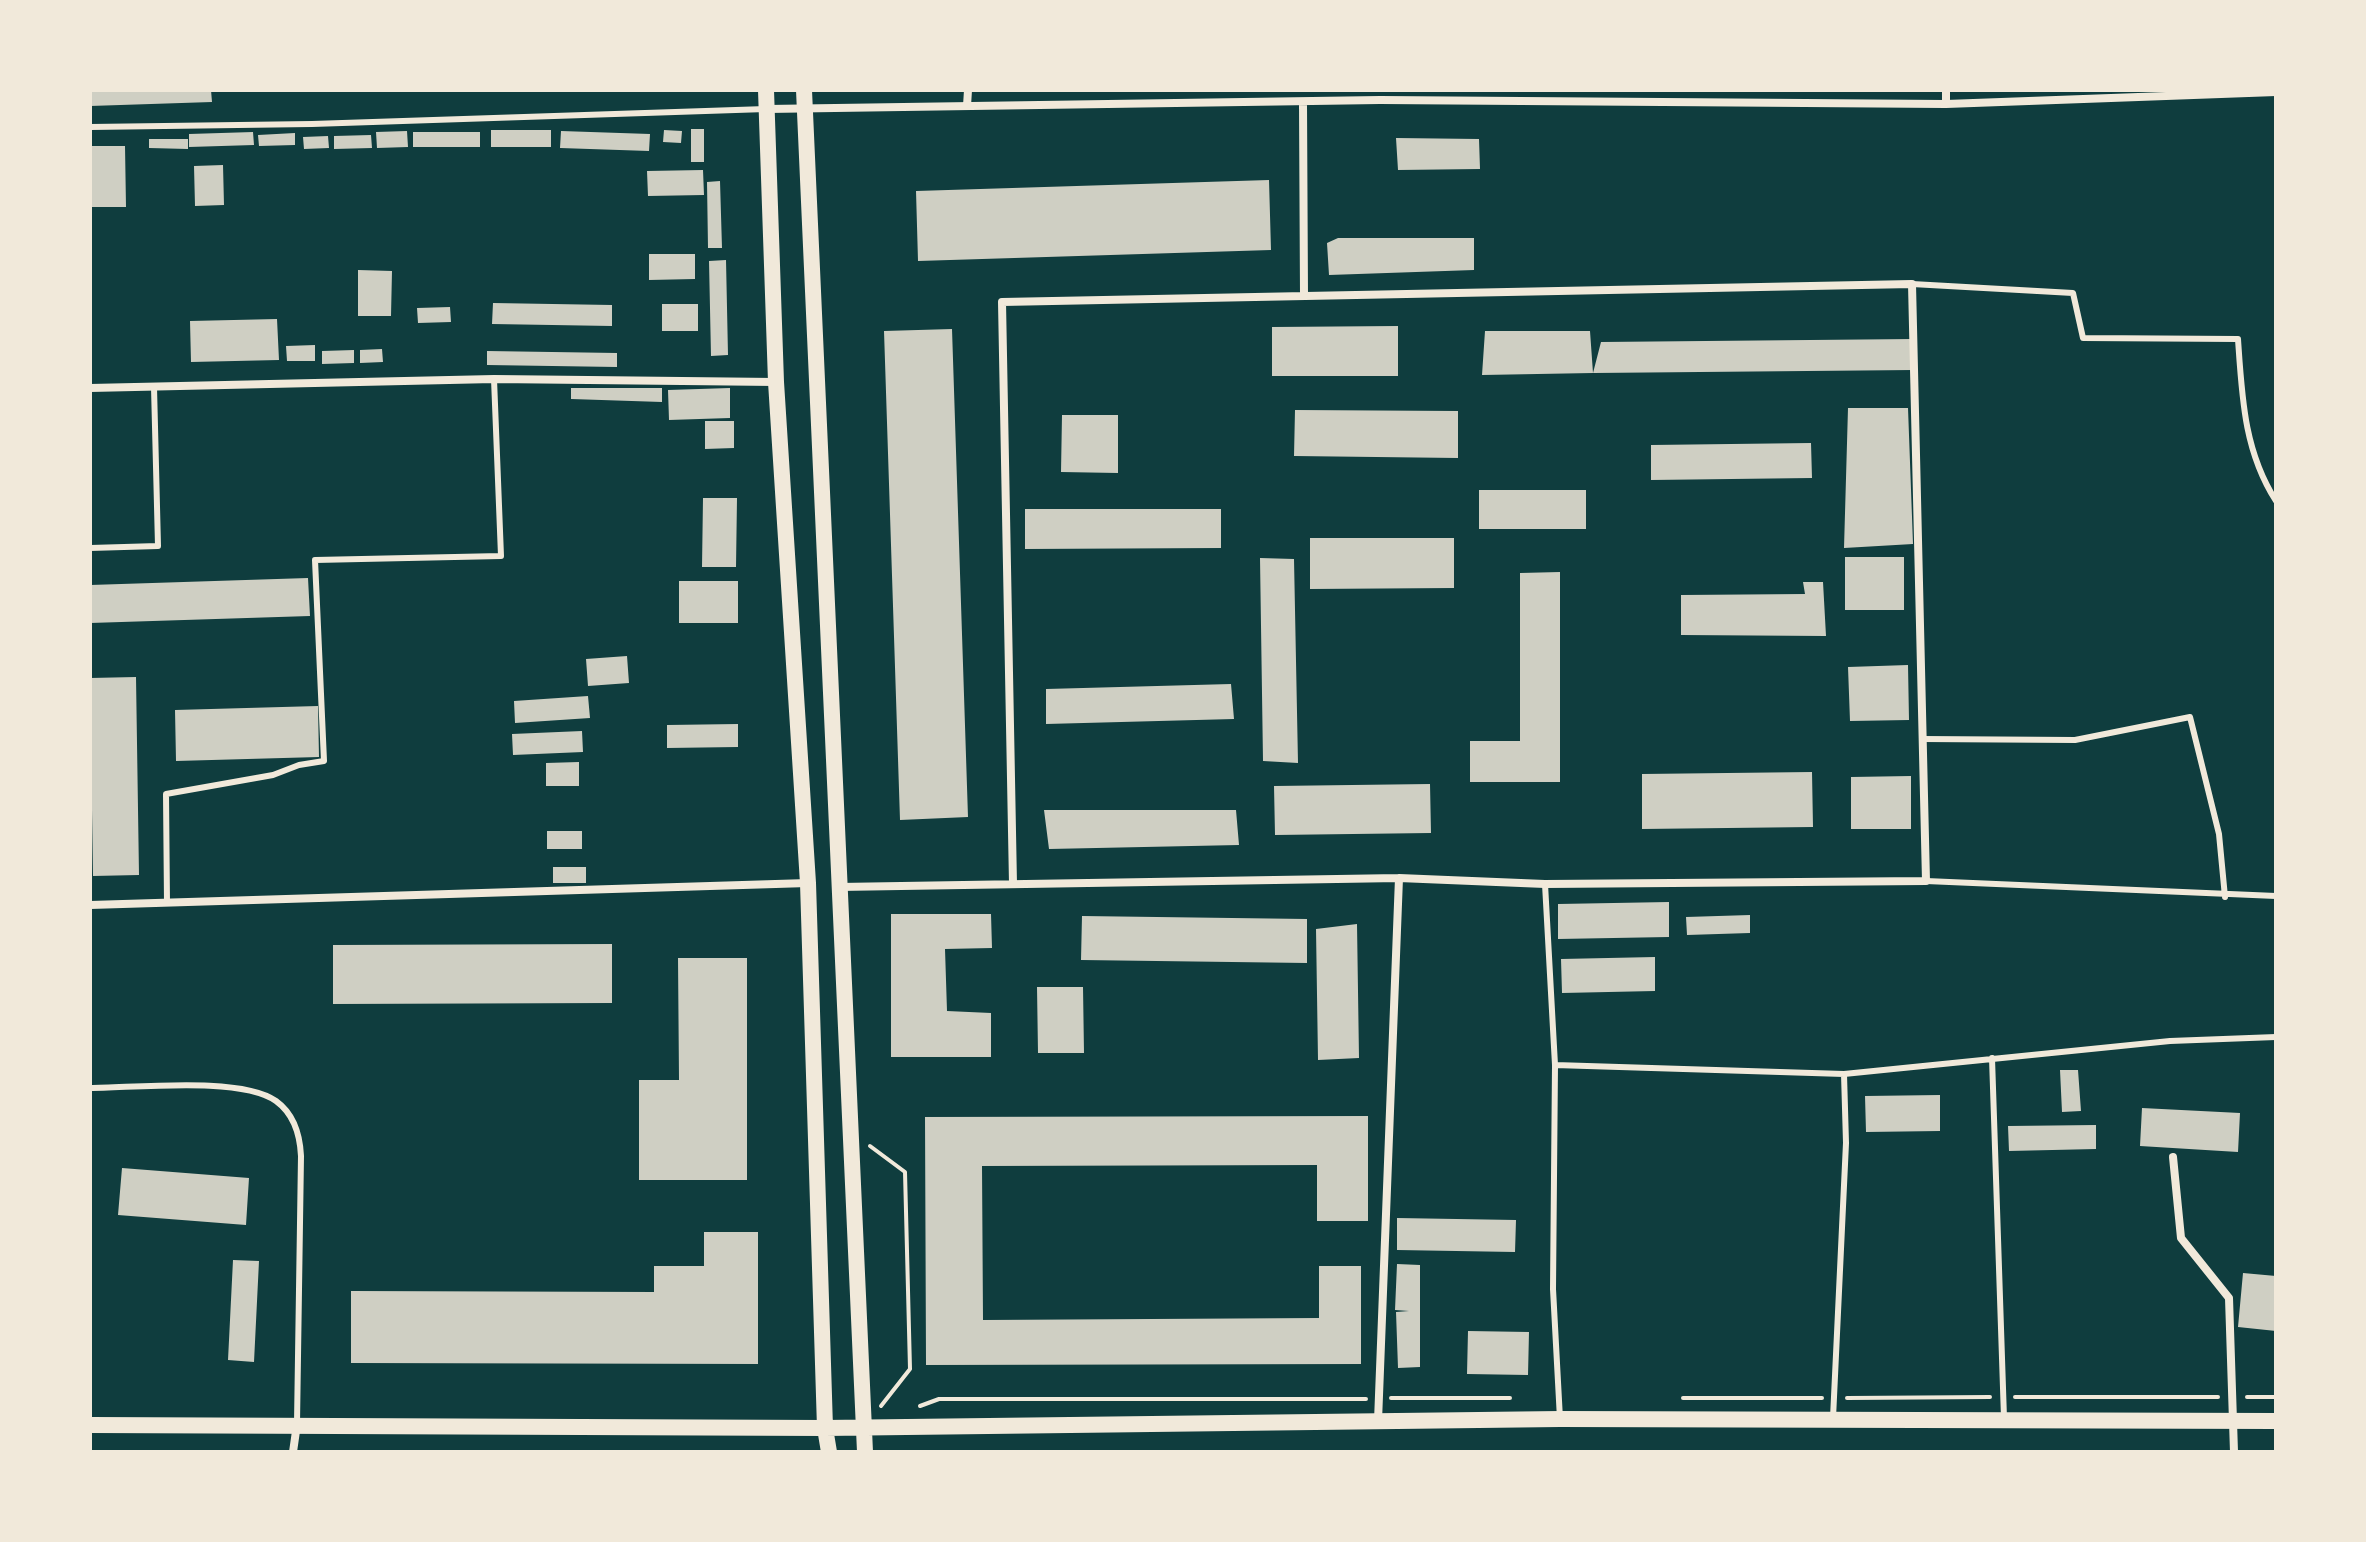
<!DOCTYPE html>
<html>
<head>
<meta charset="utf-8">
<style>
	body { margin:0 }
	#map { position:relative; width:2366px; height:1542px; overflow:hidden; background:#0f3d3e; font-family:Rubik,sans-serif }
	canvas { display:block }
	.frame { position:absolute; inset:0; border:92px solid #f1e9da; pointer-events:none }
</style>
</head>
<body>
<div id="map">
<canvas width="2366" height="1542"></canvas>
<div class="frame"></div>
</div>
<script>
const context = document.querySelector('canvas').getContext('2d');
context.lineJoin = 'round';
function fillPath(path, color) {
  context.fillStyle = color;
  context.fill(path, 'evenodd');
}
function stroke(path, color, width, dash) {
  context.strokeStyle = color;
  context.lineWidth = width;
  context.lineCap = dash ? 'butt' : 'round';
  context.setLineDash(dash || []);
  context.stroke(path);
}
fillPath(new Path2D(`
	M90,90H211L212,102L90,106Z
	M691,129H704V162H691Z
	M491,130H551V147H491Z
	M664,130L682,131L681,143L663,142Z
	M407,131L408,147L377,148L376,132Z
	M561,131L650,134L649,151L560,148Z
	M253,132L254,145L189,147V134Z
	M413,132H480V147H413Z
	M295,133V145L259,146L258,135Z
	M371,135L372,148L334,149V136Z
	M328,136L329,148L304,149L303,137Z
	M1396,138L1479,139L1480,169L1398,170Z
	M149,139H188V149L149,148Z
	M90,146H125L126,207H90Z
	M223,165L224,205L195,206L194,166Z
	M703,170L704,195L648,196L647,171Z
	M1269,180L1271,250L918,261L916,191Z
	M720,181L722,248H708L707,182Z
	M1338,238H1474V270L1329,275L1327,243Z
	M649,254H695V279L649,280Z
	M726,260L728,355L711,356L709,261Z
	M358,270L392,271L391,316H358Z
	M493,303L612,305V326L492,324Z
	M662,304H698V331H662Z
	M450,307L451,322L418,323L417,308Z
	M277,319L279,360L191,362L190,321Z
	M1398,326V376H1272V327Z
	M952,329L968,817L900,820L884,331Z
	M1485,331H1590L1593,373L1482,375Z
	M1914,339V370L1593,373L1601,342Z
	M315,345V361H287L286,346Z
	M382,349L383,362L360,363V350Z
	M354,350V363L322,364V351Z
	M487,351L617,353V367L487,365Z
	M571,388H662V402L571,399Z
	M730,388V418L669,420L668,390Z
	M1848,408H1908L1913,544L1844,548Z
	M1295,410L1458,411V458L1294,456Z
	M1062,415H1118V473L1061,472Z
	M705,421H734V448L705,449Z
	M1811,443L1812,478L1651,480V445Z
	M1479,490H1586V529H1479Z
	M703,498H737L736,567H702Z
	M1025,509H1221V548L1025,549Z
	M1310,538H1454V588L1310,589Z
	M1845,557H1904V610H1845Z
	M1260,558L1294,559L1298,763L1263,761Z
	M1560,572V782H1470V741H1520V573Z
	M308,578L310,616L90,623V585Z
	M679,581H738V623H679Z
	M1803,582H1823L1826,636L1681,635V595L1805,594Z
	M627,656L629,683L588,686L586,659Z
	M1908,665L1909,720L1850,721L1848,667Z
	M136,677L139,875L93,876L90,678Z
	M1231,684L1234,719L1046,724V689Z
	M588,696L590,718L515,723L514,701Z
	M318,706L319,757L176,761L175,710Z
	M738,724V747L667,748V725Z
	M582,731L583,752L513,755L512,734Z
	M579,762V786H546V763Z
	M1812,772L1813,827L1642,829V774Z
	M1911,776V829H1851V777Z
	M1430,784L1431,833L1275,835L1274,786Z
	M1044,810H1236L1239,845L1049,849Z
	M547,831H582V849H547Z
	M553,867H586V883H553Z
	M1669,902V937L1558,939V904Z
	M891,914H991L992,948L945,949L947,1011L991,1013V1057H891Z
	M1750,915V933L1687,935L1686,917Z
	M1082,916L1307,919V963L1081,960Z
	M1357,924L1359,1058L1318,1060L1316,929Z
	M612,944V1003L333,1004V945Z
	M1655,957V991L1562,993L1561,959Z
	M678,958H747V1180H639V1080H679Z
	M1037,987H1083L1084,1053H1038Z
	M2060,1070H2078L2081,1111L2062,1112Z
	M1940,1095V1131L1866,1132L1865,1096Z
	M2142,1108L2240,1113L2238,1152L2140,1146Z
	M1368,1116V1221H1317V1165L982,1166L983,1320L1319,1318V1266H1361V1364L926,1365L925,1117Z
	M2096,1125V1149L2009,1151L2008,1126Z
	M122,1168L249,1178L246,1225L118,1215Z
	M1397,1218L1516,1220L1515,1252L1397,1250Z
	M704,1232H758V1364L351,1363V1291L654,1292V1266H704Z
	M233,1260L259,1261L254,1362L228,1360Z
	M1397,1264L1420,1265V1367L1398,1368L1396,1312L1409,1311L1395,1310Z
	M2243,1273L2276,1276V1331L2238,1327Z
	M1468,1331L1529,1332L1528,1375L1467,1374Z`), '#cfcfc3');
stroke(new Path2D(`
	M870,1146L905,1172L910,1369L881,1406
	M2015,1397H2218
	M2247,1397H2276
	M1391,1398H1510
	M1683,1398H1822
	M1847,1398L1990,1397
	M920,1406L939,1399H1366`), '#f1e9da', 4);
stroke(new Path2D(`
	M90,127L312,124L766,109
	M1912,284L2073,293L2083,338L2238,339C2242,397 2244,451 2276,501
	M90,548L158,546L154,387
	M1922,739L2075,740L2190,717L2219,834L2225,897
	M1926,881L2276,896
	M1545,884L1555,1065L1553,1289L1560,1419
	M167,903L166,794L273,775L299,765L324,761L315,560L501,556L494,379
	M1992,1058L2004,1418
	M1555,1065L1844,1074L2170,1041L2276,1037
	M90,1088C134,1088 241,1076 276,1101C294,1114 300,1135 301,1156L297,1423
	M1833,1418L1846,1143L1844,1074`), '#f1e9da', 6);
stroke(new Path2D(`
	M1303,103L1304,296
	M1946,104V90
	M967,106L968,90
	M767,109L1380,100L1946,104L2276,92
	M90,388L494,379L776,382
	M839,887L1399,878L1545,884L1926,881L1912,284L1002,302L1013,884
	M90,905L808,883
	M2173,1157L2181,1238L2229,1298L2234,1452
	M1378,1421L1399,878
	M293,1452L297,1424`), '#f1e9da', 8);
stroke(new Path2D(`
	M766,90L776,382L808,883L825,1428L829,1452
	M804,90L865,1452
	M90,1425L825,1428L1560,1419L2276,1421`), '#f1e9da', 16);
</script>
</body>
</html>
